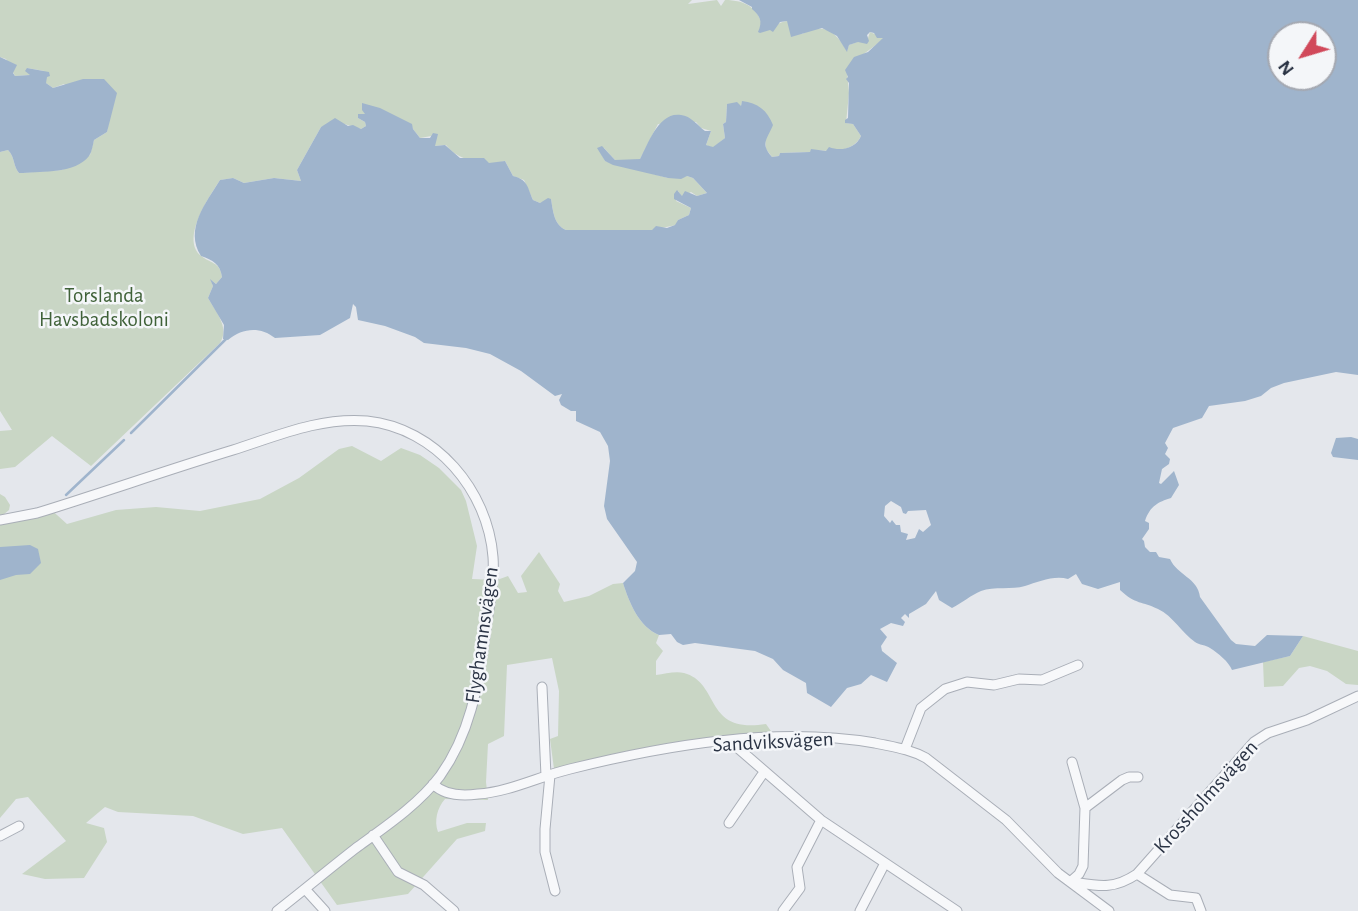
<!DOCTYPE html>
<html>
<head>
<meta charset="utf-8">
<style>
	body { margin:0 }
	#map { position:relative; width:1358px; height:911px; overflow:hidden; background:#e4e7ec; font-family:"Alegreya Sans",sans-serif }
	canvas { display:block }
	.north { position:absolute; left:1267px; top:21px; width:70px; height:70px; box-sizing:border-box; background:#f4f6f9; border:2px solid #a4a8b1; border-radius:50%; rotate:233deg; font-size:19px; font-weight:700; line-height:28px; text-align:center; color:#2b3445 }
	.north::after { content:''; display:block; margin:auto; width:24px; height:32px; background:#d1495b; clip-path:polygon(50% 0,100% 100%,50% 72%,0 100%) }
</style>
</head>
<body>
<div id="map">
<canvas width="1358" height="911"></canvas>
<div class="north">N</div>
</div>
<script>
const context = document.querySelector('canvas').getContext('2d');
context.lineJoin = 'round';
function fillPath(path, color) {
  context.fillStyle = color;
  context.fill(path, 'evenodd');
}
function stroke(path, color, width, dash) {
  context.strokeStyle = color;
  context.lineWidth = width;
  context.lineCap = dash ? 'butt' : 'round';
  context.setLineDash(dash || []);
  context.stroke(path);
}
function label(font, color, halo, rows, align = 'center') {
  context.font = font + ' "Alegreya Sans",sans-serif';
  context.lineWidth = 5;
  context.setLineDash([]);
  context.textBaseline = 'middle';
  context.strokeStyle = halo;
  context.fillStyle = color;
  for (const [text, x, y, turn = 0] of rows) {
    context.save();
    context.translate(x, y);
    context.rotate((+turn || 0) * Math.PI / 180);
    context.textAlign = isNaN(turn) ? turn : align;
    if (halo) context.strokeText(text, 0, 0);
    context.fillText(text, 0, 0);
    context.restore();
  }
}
fillPath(new Path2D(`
	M0,0H692L688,4L717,0L721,6L725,0C745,0 760,8 763,30C773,30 777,22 787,21L802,34C824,22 835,31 847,51L849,45L868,38L870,32L884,38C870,51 858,55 847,71L849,93L846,123L853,124L861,136C852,154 829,151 812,150L810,152L780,153L779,156L772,157L766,149L765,138L742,102L741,106L727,104L726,122L723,124L725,138L713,148L706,145L711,131L701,128L696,122L658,124L640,159L634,161L615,160L604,148L600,151L605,161L668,178L687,176L693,178L707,193L697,196L691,192L682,197L678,191L676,201L691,208L689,215L678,220L676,225L652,230H566C554,225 553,211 551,199L540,203L533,200L524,180L513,176L505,161C486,167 458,161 446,145L434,146L437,135L420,138L413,129L411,124L366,114L358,118L365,122L366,126L361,129L341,123L321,127L297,170L301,181L274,178L244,183L233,178L220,180C210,196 181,237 200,255C210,264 220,261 222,277L216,284L211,280L213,286L208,298C216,312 230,328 220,343L91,466L52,436L15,467L0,469V431L12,430L0,411V152L8,150C15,157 13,166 19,173L62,170L90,155L94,140L107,132L109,120L64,84L53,88L46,83L44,71L27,68L31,75L15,76L6,59L0,57Z
	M352,446L381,461L401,448L420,455L439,468L461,490L466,501L477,546L472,579L497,580L508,576L518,593L527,592L521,576L539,552L560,584L558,591L564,602L589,596L613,584L623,583C629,602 639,627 659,635L656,643L663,651L656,661V675C665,674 675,671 684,673C721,683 703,734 766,724L773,734C699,742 626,750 554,769L550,739L558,736L559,691L552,658L507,665L504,736L488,744L486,782L488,800L445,799C437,808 434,821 438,832L467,823H486L485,831L457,839L408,894L337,905L282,828L243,834L193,816L118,812L105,807L86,823L104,828L107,842L84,878L45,879L22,874L66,841L28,797L16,799L0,818V494L5,497L10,505L9,510L3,515H18L47,506L67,524L116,510L156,507L200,511L260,499L299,478L339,449Z
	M1303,636L1358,651V685L1346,684L1327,671L1310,666L1299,668L1283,686L1264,687L1263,662L1290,656Z`), '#c9d6c5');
fillPath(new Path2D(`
	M739,0H1358V375L1336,372L1284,383L1271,388L1261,396L1245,401L1209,406L1202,418L1173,428L1165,443L1168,448L1165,454L1170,459L1169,464L1162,469L1159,483L1161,484L1174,471L1179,485L1171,498C1158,502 1150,506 1145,521L1149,523V529L1142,539L1144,541L1145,547L1150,552H1156L1159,557L1170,559C1177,575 1198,578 1200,597L1231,640L1236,644L1255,646L1267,635L1303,636L1290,656L1232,670C1229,662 1218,653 1210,648C1206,645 1199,645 1195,642C1182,633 1173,616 1158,609C1142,601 1136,605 1120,590V582L1098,589L1082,584L1076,574L1068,579C1054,575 1038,582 1025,586C1012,590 994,586 981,591C971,595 962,603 952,608L939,600L936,591L926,604L909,614V618L905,614L901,618L905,622L903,626L891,623L880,629L887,637L881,646L882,651L897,663L887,682L871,675L861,684L847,688L831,707L807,693L806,683L783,670L773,659L755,651L695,643L683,645L677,642L671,634L659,635C639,627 629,602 623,583L635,571L637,562L607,519L604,506L610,461L608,446L600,432L576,421V411H571L561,405L559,400L562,394L555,396L521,371L490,354L466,348L424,343L415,337L385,326L358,320L356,307L353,304L350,318L320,335L275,338C260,326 242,328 228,340L223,339L224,325L208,298L213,286L210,279L216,284L222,277C220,264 213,260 201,256C184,229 206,203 220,180L233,178L244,183L274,178L301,181L297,170L321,127L335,118L348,126L353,125L361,129L366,126L365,122L358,118V114H365L362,110V103L380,108L412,124L413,129L420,138H430L433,133L438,134L435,146L445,145L460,158H484L489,163L505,161L513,176C528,180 527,186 533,200L540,203L548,198L551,199C553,211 554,225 566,230H652L656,226L667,228L675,225L678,220L689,215L691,208L674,199V194L677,190L682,196L685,191L697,196L707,193L693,178L687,176L681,179L668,178L613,165L605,161L597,148L602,146L615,160L640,159C648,144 659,111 681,115C691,116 697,125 705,131H711L706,145L713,147L725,138L723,124L726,122L727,104L737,102L741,106L742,101C758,103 767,110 773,125C767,140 760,143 772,157L779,156L780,153L810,152L811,149L826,151L829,147C841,152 856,148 861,136L853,124L845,123V120L848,118L849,83L846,79L848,77L845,70L854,57L868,52L883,38H877L874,33L870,32L867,35L869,41L867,44L858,42L849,45L847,52L837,36L822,28L791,37L787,21L780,22L773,32L770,30L760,33L758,32C763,21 760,16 752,9V7ZM1281,35H1323V77H1281ZM891,501L901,507L903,513L906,514L908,511L926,510L931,525L923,532L919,529L915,538L906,540L908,534L901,532L900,525H896L892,520L890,523L884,516L885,506Z
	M0,57L17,65L13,73L15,76L30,75L25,71L27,68L49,72L50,76L47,77L46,83L53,88L83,79H104L117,93L107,132L94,140C93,144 92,152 89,156C75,174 43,171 23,173H19C13,166 15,157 8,150L0,152Z
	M1351,437L1358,439V460L1333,457L1331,453L1336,438Z
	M30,545L38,549L41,563L30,574L16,575L0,580V547Z`), '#9fb4cc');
stroke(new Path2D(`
	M131,433L226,339
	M66,495L124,440`), '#9fb4cc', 2.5);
const minor = new Path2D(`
	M0,520L37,513C102,493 167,470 233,450C277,436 320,417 367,421C436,428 488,491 493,557C495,583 488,611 485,636C478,687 470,734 440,776C418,805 385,827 356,848C329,869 304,890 277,911
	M542,687L546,776
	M737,741L739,749L821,820L957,911
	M905,749L921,708L945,689L967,682L994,685L1019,679L1042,680L1078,665
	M550,775L545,829V852L555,891
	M433,784C444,795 463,796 478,794C509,792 540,776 570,769C667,745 776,726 875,743C893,747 910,749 926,758L1006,820L1058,873L1109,911
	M1085,808L1122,780L1129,777H1138
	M729,823L764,772
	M373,835L398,872L424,885L454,911
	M0,836L19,826
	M1137,874L1170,895L1196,898L1201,911
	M1070,882L1079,874L1083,866L1085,808L1072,762
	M1072,882C1099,886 1113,890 1137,874L1254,742L1268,733L1307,720L1358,696
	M305,889L325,911
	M783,911L800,888L797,867L821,820
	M860,911L885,863`);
stroke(minor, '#a9aeb7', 11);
stroke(minor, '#f7f8fa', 9);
label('21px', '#3f6138', '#f4f6f9', [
	["Torslanda",104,296],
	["Havsbadskoloni",104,320]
]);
label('21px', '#2b3445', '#f4f6f9', [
	["Flyghamnsvägen",482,635,-82],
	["Sandviksvägen",773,742,-3],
	["Krossholmsvägen",1206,797,-48]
]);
</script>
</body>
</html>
